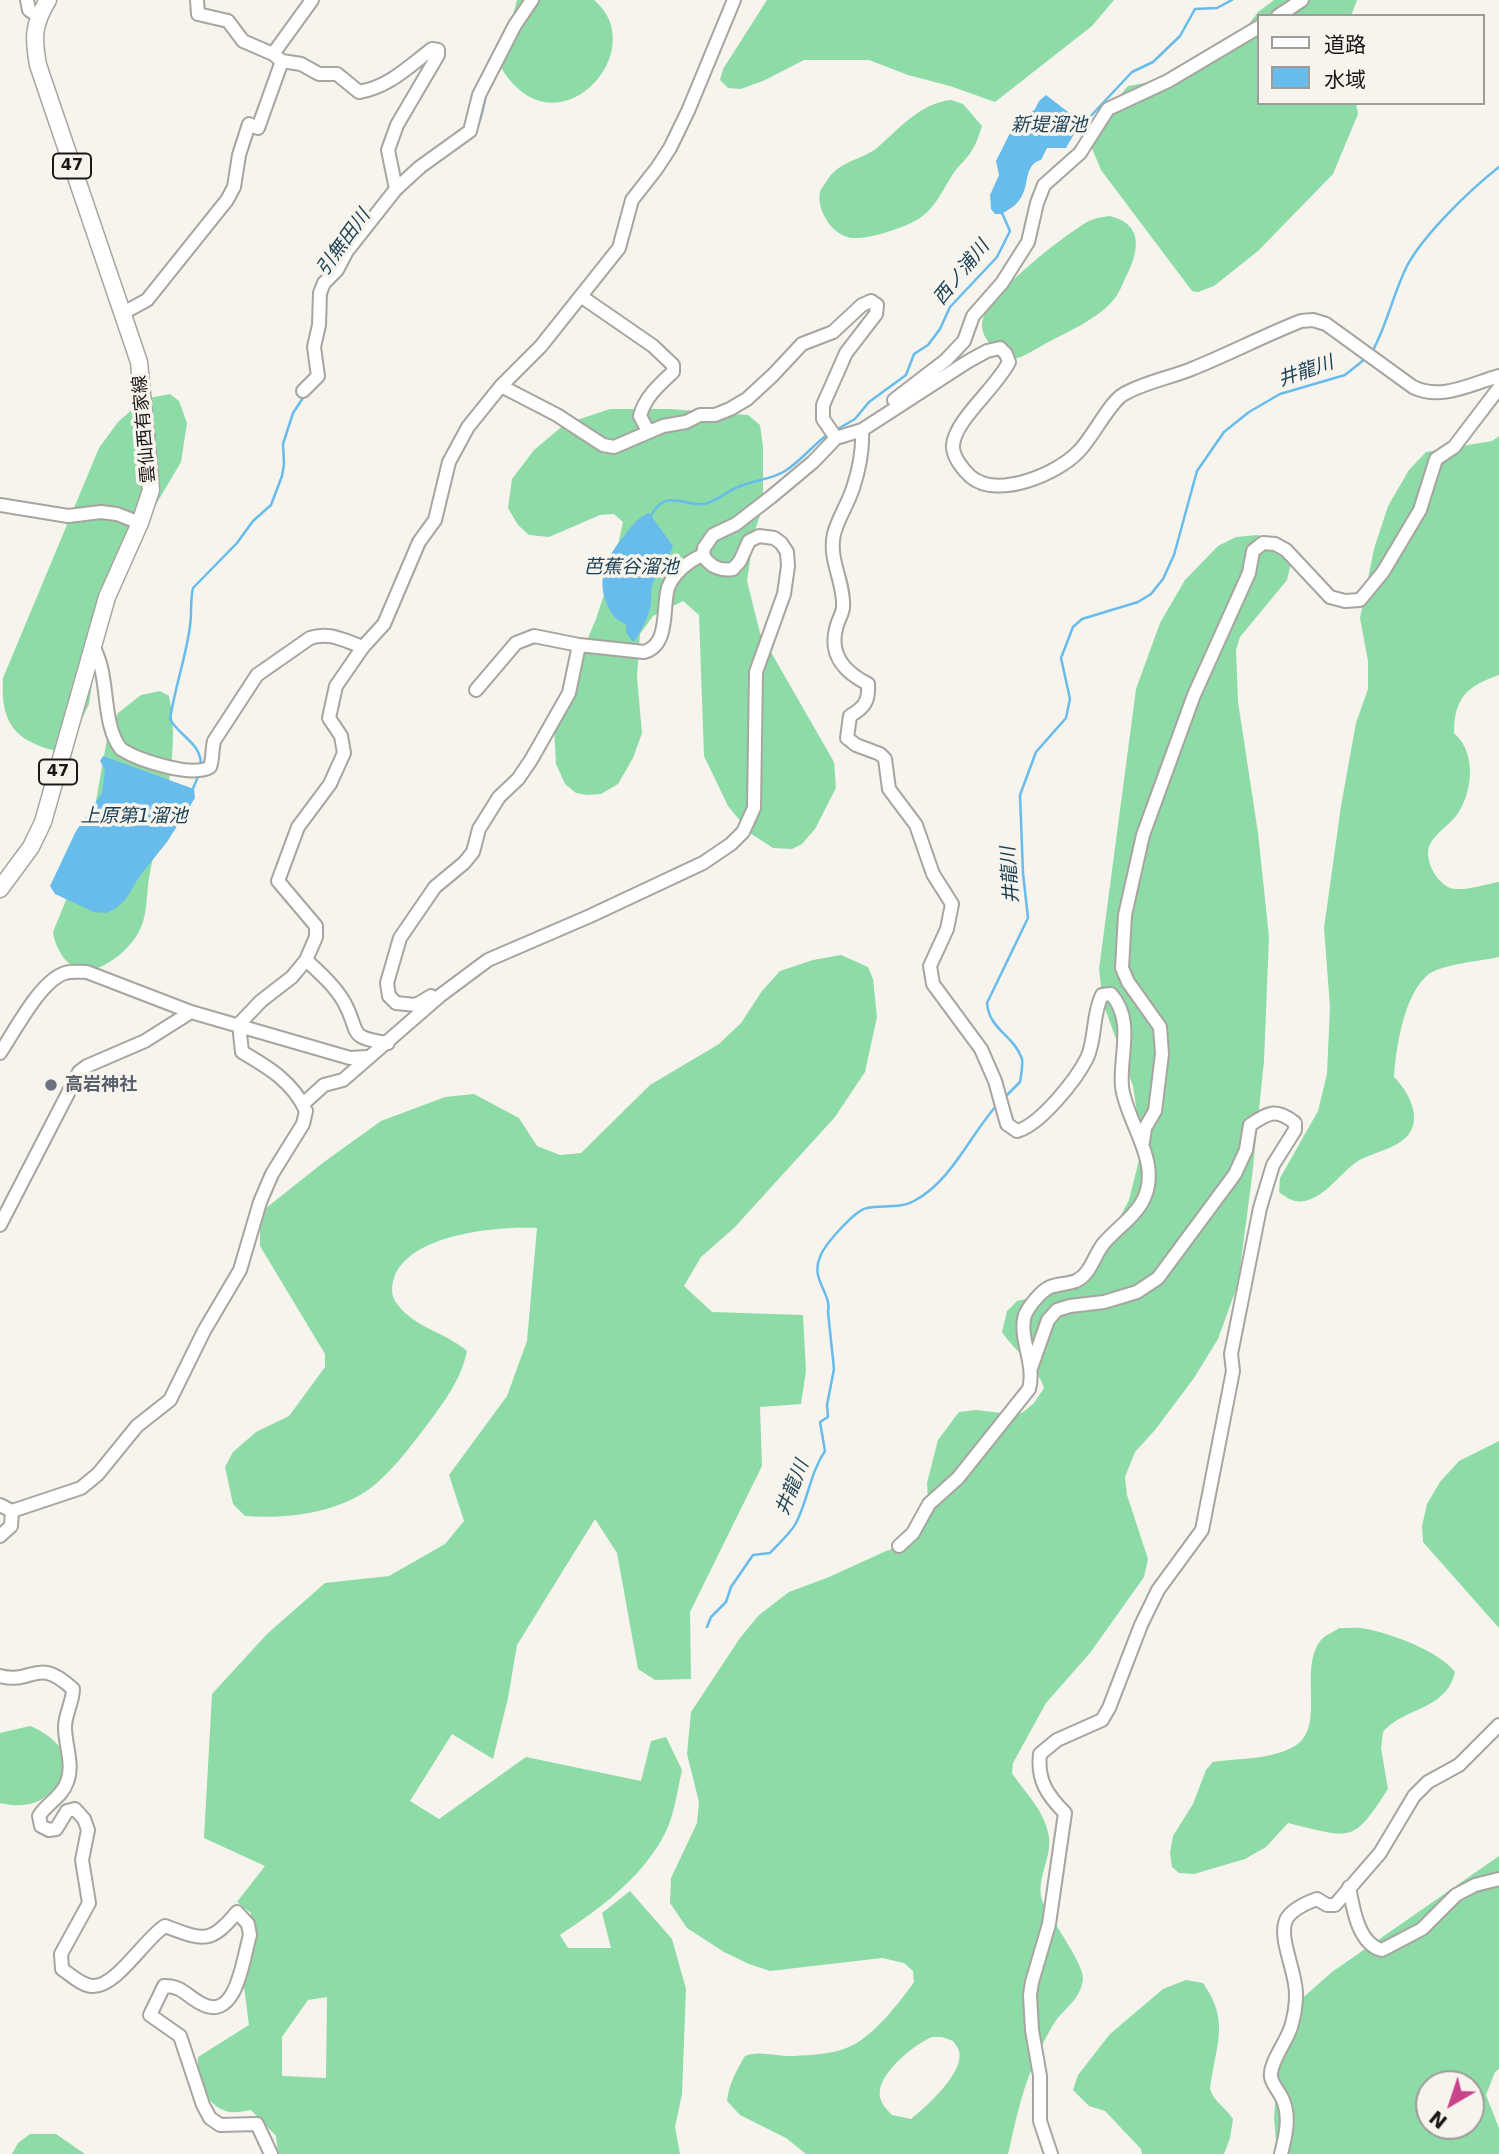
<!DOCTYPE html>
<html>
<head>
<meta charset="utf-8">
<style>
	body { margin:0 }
	#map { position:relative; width:1499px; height:2154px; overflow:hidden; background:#f7f4ee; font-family:"DejaVu Sans","Noto Sans JP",sans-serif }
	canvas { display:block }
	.legend { position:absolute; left:1257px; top:14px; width:228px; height:91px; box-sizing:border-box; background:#f7f4ee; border:2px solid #9e9c98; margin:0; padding:9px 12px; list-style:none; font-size:21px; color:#191816 }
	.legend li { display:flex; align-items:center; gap:14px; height:35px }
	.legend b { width:35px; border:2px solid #9e9c98 }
	.north { position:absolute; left:1415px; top:2070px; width:70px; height:70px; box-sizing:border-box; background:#f7f4ee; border:2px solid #9e9c98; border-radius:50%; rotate:219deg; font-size:19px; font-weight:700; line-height:28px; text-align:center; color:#191816 }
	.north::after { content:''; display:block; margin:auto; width:24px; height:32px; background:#c8448b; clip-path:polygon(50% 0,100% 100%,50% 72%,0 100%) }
</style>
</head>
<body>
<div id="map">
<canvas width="1499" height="2154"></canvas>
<ul class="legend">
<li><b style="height:9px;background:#fff"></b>道路</li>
<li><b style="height:19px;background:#67bceb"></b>水域</li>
</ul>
<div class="north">N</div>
</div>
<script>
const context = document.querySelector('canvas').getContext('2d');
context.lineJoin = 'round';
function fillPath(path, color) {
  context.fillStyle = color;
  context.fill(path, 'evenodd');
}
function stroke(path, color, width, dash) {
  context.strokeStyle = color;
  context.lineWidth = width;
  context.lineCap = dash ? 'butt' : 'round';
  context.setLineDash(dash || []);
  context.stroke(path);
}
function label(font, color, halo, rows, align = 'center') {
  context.font = font + ' "DejaVu Sans","Noto Sans JP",sans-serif';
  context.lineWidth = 7;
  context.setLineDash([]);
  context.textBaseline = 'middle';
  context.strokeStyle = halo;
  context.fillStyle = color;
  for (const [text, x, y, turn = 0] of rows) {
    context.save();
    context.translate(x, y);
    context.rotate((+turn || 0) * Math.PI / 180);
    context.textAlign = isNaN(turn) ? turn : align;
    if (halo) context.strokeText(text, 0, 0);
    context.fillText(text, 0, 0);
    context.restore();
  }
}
fillPath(new Path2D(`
	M517,0H594C655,51 553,161 499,64Z
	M767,0H1114L1092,26L995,102L950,86L908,75L869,60H804L765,80L741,89L728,88L720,80L723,69Z
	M1274,0H1357L1351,16H1259V103H1356L1358,114L1333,174L1258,251L1214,286L1198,292L1192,291L1101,170L1091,146L1101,118L1128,86L1160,80L1237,40L1258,12Z
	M951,100L963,104L982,126C979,134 977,143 972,150C968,158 960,164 955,171C941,191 936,211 911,223C896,230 872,238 855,238C835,239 816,212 820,192C821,189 826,182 828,179C840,161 861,160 877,148C899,129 920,103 951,100Z
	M1110,216C1146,225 1138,254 1125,279C1122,285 1119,293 1115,298C1098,320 1066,332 1043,345C1020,358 1008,369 989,343C984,336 980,328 983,319C990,293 1065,234 1089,221C1095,218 1103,217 1110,216Z
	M170,394L179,401L187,423L181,462L155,506L114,603L95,665L89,704L78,727L56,751C16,741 0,724 3,678L99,448L118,422L144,399Z
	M610,409H670L748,415L760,425L763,447V507L754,533L747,581L760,633L834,762L836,788L815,829L802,844L792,849L773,848L750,833L728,806L704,756L699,615L683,601L653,616L640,634L637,677L642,733L633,758L618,784L601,794L587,795L576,793L565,784L556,764L554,727L569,683L596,619L613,567L623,522L614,514L600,515L549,537L529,535L518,525L508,508L512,479L534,450L565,424Z
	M1499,436V675C1467,686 1454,698 1454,733C1477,753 1473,793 1456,816C1448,826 1437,832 1430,844C1422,859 1439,889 1456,889C1470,890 1486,884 1499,882V957C1481,961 1443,964 1429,974C1404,993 1396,1048 1394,1077C1412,1095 1427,1128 1397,1144C1385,1151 1370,1154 1358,1161C1340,1173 1328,1194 1308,1200C1296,1204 1288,1199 1279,1192L1280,1178L1318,1111L1327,1074L1330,1007L1324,928L1341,806L1356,723L1368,689V661L1360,618L1374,549L1388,506L1409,470L1426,452L1492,441Z
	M1257,535L1284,542L1293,554L1287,580L1240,637L1236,650L1238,702L1258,833L1269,937L1264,1061L1252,1177L1238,1284L1218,1339L1194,1378L1155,1430L1135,1452L1125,1477L1127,1495L1148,1559L1144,1577L1090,1653L1046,1703L1013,1763L1012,1773C1026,1794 1045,1811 1049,1837C1052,1860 1033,1883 1044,1905C1052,1921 1085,1965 1083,1980C1080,1998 1068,2006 1057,2019C1050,2029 1044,2041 1039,2052C1023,2085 1016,2119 1008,2154H806L786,2138L740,2115L727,2101C729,2084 736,2071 745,2056C761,2050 777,2057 794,2056C813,2055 836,2054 853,2045C875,2034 900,2002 914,1982L913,1971L904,1963L882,1958L770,1971L749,1964L724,1952L687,1928L670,1903L671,1878L697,1823L699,1802L687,1754L691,1712L740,1638L759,1615L789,1592L829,1577L886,1551L910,1543L920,1533L929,1519L927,1483L938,1440L959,1412L976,1410L1010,1414L1022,1413L1034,1403L1044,1388C1037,1365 1015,1352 1002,1332L1007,1311L1017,1301L1057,1292L1074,1282L1099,1257L1129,1200L1142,1148L1133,1086L1103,1003L1099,969L1136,689L1160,623L1185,580L1218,546L1236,537ZM932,2037H942L953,2041C955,2044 958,2047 959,2051C965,2072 926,2107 911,2119L892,2115C885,2108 878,2100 880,2090C882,2071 915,2044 932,2037Z
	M160,691L169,696C182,756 160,819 149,878C146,897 148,918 137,935C128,950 108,967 90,970C70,974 55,949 53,932L88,846L107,739L118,713L141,695Z
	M841,955L868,967L873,979L877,1017L865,1072L835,1117L734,1228L701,1257L684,1286L712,1312L803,1315L806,1371L801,1404L760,1407L762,1466L690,1612L691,1679L655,1680L638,1669L617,1553L595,1519L517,1645L508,1698L493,1759L452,1734L410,1801L439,1819L526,1757L641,1781L651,1741L666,1737L682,1770C677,1792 674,1819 662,1839C638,1881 599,1909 560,1935L568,1948H611L602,1913L630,1891L672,1939L686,1989L682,2094L675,2127L680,2154H278L276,2136L251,2110C244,2111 235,2113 229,2112C204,2106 196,2078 198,2057L249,2025L243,1979L251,1913L237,1902L265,1866L204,1838L212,1694L267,1634L325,1583L389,1576L445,1544L464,1521L449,1475L507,1396L527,1341L537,1228C497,1226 409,1234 394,1278C391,1288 391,1296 397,1304C415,1328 445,1332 467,1351C461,1380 444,1402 427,1425C411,1446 387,1478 365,1492C331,1514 284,1519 245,1516L233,1504L225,1467L233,1452L256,1432L289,1416L325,1367V1354L260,1246V1229L266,1208L324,1162L381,1121L445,1097L474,1094L519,1118L537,1146L560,1155L581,1153L650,1085L719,1044L741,1023L762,991L780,971L813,960ZM327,1997L326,2078L282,2076V2037L308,2000Z
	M1499,1441V1628L1423,1542L1422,1526L1427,1504L1440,1482L1459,1461Z
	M1339,1628C1348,1628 1358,1627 1367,1629C1392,1634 1439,1651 1455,1672C1446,1711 1404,1707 1383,1732L1381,1748L1388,1789C1352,1845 1351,1838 1288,1823L1266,1847L1245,1859L1194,1874L1179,1873L1172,1867L1170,1853L1173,1836L1193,1804L1206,1770L1213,1762C1239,1758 1269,1760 1293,1747C1328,1729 1297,1669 1321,1640C1325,1635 1334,1632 1339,1628Z
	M30,1726C50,1734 60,1745 71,1763C55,1794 38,1812 0,1803V1733Z
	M1499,1856V2069L1495,2072L1486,2095L1499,2128V2154H1277L1274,2118L1280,2039L1298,2002L1332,1972ZM1429,2084H1471V2126H1429Z
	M1186,1980L1203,1983C1231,2022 1215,2046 1210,2089C1213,2101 1226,2108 1233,2119L1230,2138L1224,2154H1142L1141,2149L1105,2111L1089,2106L1073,2090L1078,2075L1110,2034L1163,1989Z
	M30,2134H56L85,2154H12L18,2143Z`), '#8ddba7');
fillPath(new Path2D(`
	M1046,95L1081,122L1066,148H1047L1041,160C1023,165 1030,186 1020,199C1016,206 1008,210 1001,214H995L991,209L990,195L999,175L996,161L1011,131L1035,109L1039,101Z
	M649,513L673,546C668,560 655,572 652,587C650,592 652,598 651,604C649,617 641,630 635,641H632L626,632V625C622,621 616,620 613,615C593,585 604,559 625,535C632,526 638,517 649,513Z
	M103,756L194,789L195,798L167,842L139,877L126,899L115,909L106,913L94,912L55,894L50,886L76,831L102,793L105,770L100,761Z`), '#67bceb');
stroke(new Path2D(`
	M526,20L535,5
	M493,77L497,74L501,66
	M1079,124L1087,120L1132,72L1153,62L1180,36L1195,9L1217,8L1232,0
	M454,150C479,134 480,124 486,95
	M393,202L410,184
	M325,326L326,312
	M320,350L323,333
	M1372,352C1387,325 1393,294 1407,266C1424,234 1470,190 1499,167
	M836,430L855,419L869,402L906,375L914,354L928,345L940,329L950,307L997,257L1010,231L1002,213
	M651,516C666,487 684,507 704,504C716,502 727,491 738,487C753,480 771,480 785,471C801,461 812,446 827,435
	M201,764C200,742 179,736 170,719C175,687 186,657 190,626C192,614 190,599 193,588L237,543L253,521L271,505L282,476L284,464L283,444L293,413L305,395
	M192,791L199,774
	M1004,1098L1020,1082C1021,1076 1023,1065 1022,1059C1014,1035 989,1030 987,1003L1028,918L1023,873L1020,795L1036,752L1066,718L1070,699L1061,658L1073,627L1082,619L1138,602L1151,594L1163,579L1174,555L1197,471L1224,432L1249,412L1280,394L1345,375L1365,359
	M707,1627L711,1617L726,1602L731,1587L753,1555L770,1553C778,1544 790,1534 796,1523C808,1500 810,1473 825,1451L820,1422L828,1417L827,1405L834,1369L828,1312C832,1293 810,1280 820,1257C824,1245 855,1210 867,1208C882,1205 900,1209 914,1201C951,1182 970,1135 997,1105`), '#67bceb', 2.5);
const minor = new Path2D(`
	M27,0L29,10L38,16
	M197,0L198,14L228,21L243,41L273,54L312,0
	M1278,16L1302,0
	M273,54L282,61L301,64L319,74H337L359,92C389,87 408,67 432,49L438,50V55L397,125L388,150L396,189
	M582,297L653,346L673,365V372C659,385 645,397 640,416L648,431
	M123,313L147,300L227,200L234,187L239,155L249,124L258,128L282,61
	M501,386L557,415L603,445L614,447L663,426L686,422L700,415H715L730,409L747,399L773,375L802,344L833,332L862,305L871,301L877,305L876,314L846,353L823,405V419L836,438
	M303,391L318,376L314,347L319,325L320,293L324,283L337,270L347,251L396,189L420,167L470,131L479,95L515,25L532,0
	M894,400L946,360L964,341L973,316L1002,283L1028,242L1037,203L1044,185L1080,153L1108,109L1168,81L1259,27
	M862,430C863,449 859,470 853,488C848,504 838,518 834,534C828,560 845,583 843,608C842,615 837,622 836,629C829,656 846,673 868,684C869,701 865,707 850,716L847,738L856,745L880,754L885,759L889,789L916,825L933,874L952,904L947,929L930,966L933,984L981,1049L995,1081L1007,1124L1017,1131C1040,1125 1076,1080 1087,1058C1096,1039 1092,1015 1102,995L1111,994C1135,1021 1119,1056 1122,1087C1127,1125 1165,1165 1141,1204C1131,1220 1116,1229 1104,1243C1094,1255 1091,1274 1076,1281C1068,1284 1058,1284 1050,1287C1041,1291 1029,1306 1025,1315C1018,1337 1036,1364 1029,1389L958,1478L929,1504L913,1533L899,1546
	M0,505L68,516L101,512L117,514L140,523
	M92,645C111,674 100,722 121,749C138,760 192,778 210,767C213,759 212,749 214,741L257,675L310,638C329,631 345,641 363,647
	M476,690L516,643L534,636L579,645L644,652C670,645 662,608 668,588C673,573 690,560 703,555
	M306,960C319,972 335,986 344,1002C361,1032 345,1037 388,1043
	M431,996L416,1005L396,1003L389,996L387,983L400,938L435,887L464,863L473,852L479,829L499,797L518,779L531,760L569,693L579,645
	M0,1053C15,1031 40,981 65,973C72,971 79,972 87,972L191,1012L350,1058L367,1057
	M303,1104L324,1085L343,1080L441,995L488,960L590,916L703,863L731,844L743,832L754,808L756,672L784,594L788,566L787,552L781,543L774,538L759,536L749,541L740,561L733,569C720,571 709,566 703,555L704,548L713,535L736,524L771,497L813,462L836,438L862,430L967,362L987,351L1000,348L1006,354L1009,362C996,388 955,420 953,445C952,456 963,470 971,477C998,499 1057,474 1078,452C1092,439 1110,401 1124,394C1143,383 1168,378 1189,370C1227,355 1263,336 1301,321L1313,320L1326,324L1413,387C1442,401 1470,384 1499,376
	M1143,1142L1145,1128L1155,1111L1162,1054L1160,1027L1128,982L1122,968L1125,915L1143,835L1194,695L1249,573L1253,551L1263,543L1275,544L1286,550L1330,597L1345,601L1360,600L1383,572L1420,510L1436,459L1454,447L1499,388
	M0,1225L79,1072L87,1066L145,1041L191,1012
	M1031,1368L1048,1320L1057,1310L1070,1306L1104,1302L1137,1292L1158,1278L1235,1174L1246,1150L1250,1125C1269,1112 1277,1108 1295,1123V1130L1273,1165L1260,1208L1231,1354L1233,1371L1202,1530L1158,1590L1141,1625L1109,1708L1102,1720L1057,1740L1040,1754C1037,1780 1047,1795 1065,1813L1049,1924L1032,1982L1030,1995L1032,2030L1040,2076V2121L1051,2154
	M0,1505L12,1511L81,1488L98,1474L137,1426L170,1400L204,1331L240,1270L260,1202L272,1174L303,1124L306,1111C293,1082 268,1067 242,1052L239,1024L261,1001L292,977L306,960L316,937V926L278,881L298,827L330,784L344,753L341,736L329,718L336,686L363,647L384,624L419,542L435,520L449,462L468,427L501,386L541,346L619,248L632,200L657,168L670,148L688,111L734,0
	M0,1536L11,1526L12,1511
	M0,1676C34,1685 36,1655 73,1689C73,1702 65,1714 65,1727C65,1745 74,1765 67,1782C62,1797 47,1803 39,1816L41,1826L49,1830L56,1829L67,1811L75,1809L84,1819L88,1830L82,1860L89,1903L61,1954L62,1969C71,1975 81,1985 92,1986C116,1988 145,1938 165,1926C203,1940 210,1945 237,1912L248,1924L250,1935C243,1958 237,2022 202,2004C186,1996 183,1986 164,1986L150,2015L180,2036L203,2105L210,2118L220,2125L257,2124L271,2154
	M1349,1887C1353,1908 1358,1944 1382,1950L1422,1929L1456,1895L1475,1885L1499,1879
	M1281,2154C1286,2135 1291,2114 1281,2096C1278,2090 1272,2084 1271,2077C1269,2063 1287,2041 1291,2027C1294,2017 1296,2004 1296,1995C1297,1973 1278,1939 1286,1920C1291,1910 1306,1903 1317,1899L1327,1905H1335L1380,1853L1414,1796L1428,1782L1459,1765L1499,1725`);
const major = new Path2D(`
	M0,889L31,847L43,822L107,597L140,523L151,490L139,362L38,65C33,37 33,25 48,0`);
stroke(minor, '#a7a59f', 16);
stroke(major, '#a7a59f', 19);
stroke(minor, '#fff', 12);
stroke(major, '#fff', 16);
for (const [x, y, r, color] of [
	[51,1085,7,"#6b7280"]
]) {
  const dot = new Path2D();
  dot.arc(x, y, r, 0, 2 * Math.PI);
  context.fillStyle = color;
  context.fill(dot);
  stroke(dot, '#f7f4ee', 2.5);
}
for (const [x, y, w] of [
	[72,166,38],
	[58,772,38]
]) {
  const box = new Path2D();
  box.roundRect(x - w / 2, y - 12.5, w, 25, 5);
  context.fillStyle = '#f7f4ee';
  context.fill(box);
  stroke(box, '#191816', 2);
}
label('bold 16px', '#191816', null, [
	["47",72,166],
	["47",58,772]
]);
label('18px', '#191816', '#f7f4ee', [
	["雲仙西有家線",145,429,-95]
]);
label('bold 18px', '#5b616d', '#f7f4ee', [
	["高岩神社",65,1085]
], 'left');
label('italic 19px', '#1a3f53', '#f7f4ee', [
	["新堤溜池",1049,126],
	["引無田川",344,243,-54],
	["西ノ浦川",962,273,-51],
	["井龍川",1306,372,-19],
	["芭蕉谷溜池",631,568],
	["上原第1溜池",134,817],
	["井龍川",1011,875,-94],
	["井龍川",793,1488,-68]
]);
</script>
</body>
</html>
